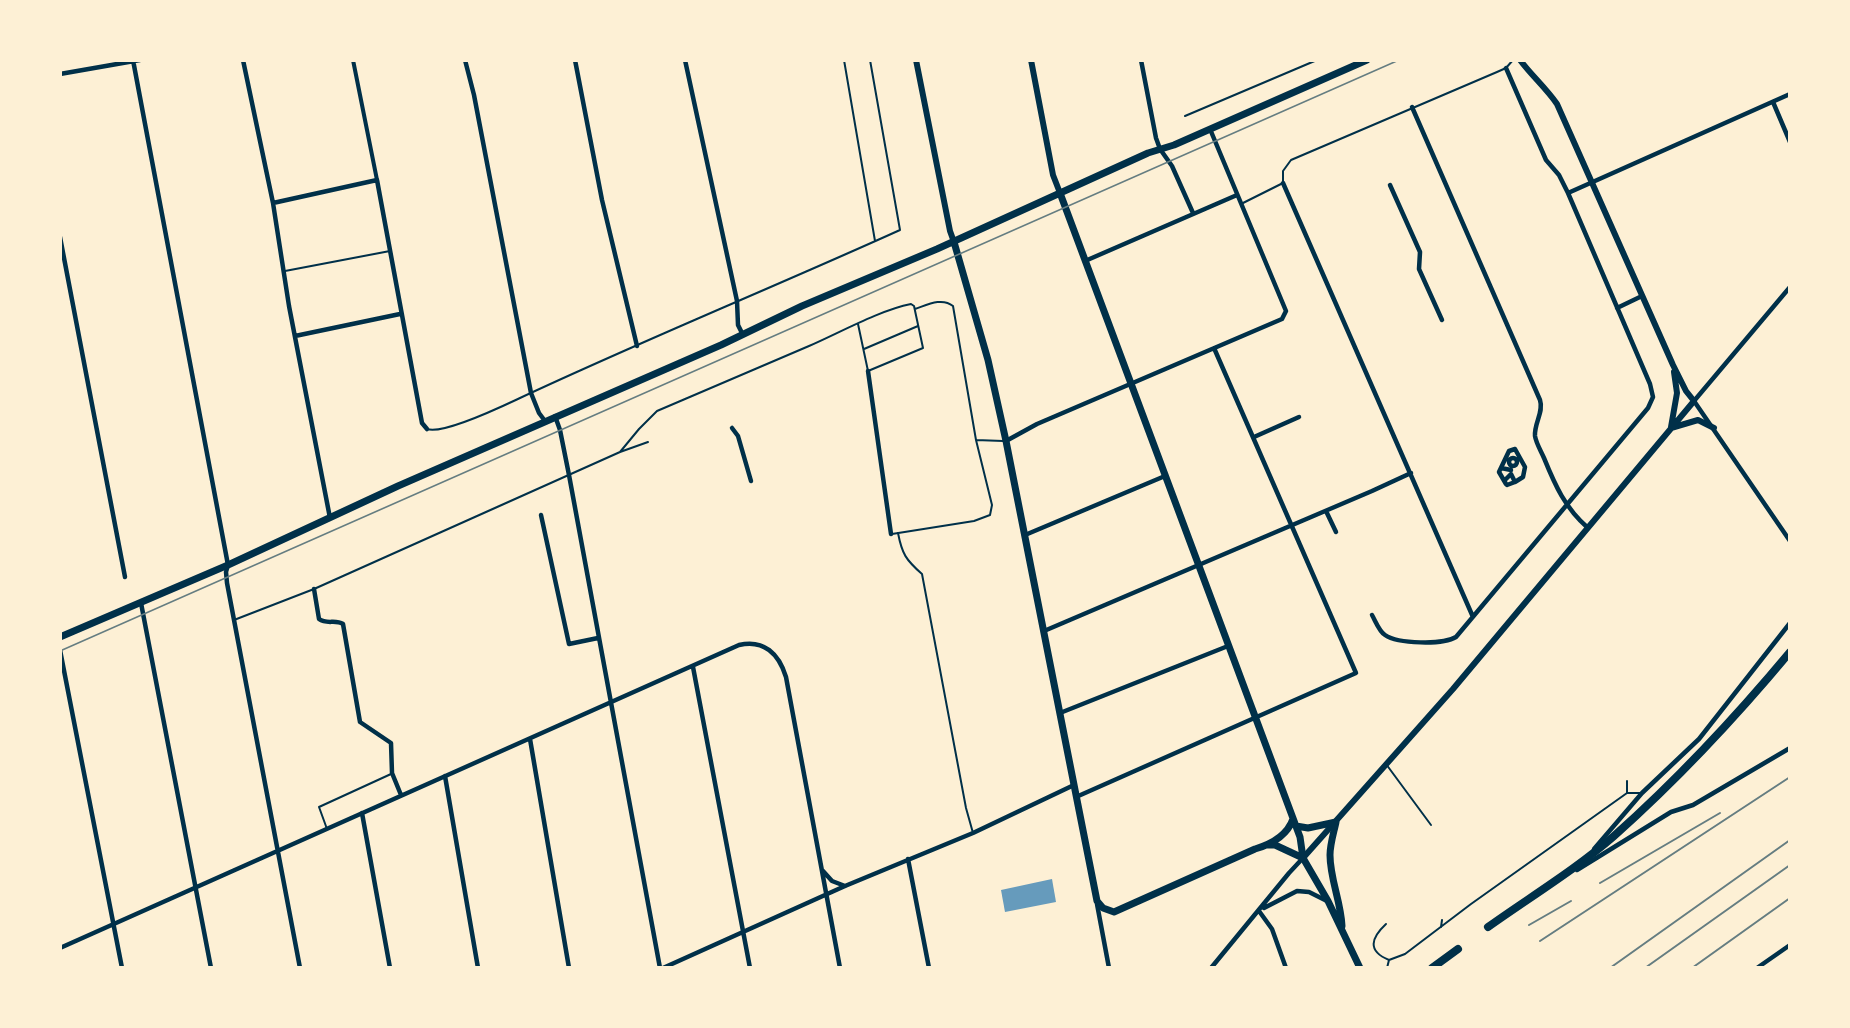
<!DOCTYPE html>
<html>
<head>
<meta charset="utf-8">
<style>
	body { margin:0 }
	#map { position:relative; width:1850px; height:1028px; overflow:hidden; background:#fdf0d5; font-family:Barlow,sans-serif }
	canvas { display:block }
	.frame { position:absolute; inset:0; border:62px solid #fdf0d5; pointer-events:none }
</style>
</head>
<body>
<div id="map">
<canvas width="1850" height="1028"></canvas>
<div class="frame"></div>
</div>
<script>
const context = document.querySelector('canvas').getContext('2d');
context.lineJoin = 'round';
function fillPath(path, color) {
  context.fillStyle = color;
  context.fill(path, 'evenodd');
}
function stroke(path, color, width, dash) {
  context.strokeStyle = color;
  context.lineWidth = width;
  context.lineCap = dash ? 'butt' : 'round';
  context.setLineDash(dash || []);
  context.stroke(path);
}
fillPath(new Path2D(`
	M1052,879L1056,902L1005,912L1001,890Z`), '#669bbc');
stroke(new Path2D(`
	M844,60L875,241
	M1185,116L1317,60
	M1243,203L1283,183V171L1291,160L1497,72L1506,68L1513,60
	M285,271L390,251
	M915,309C927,305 942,297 953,306L976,440
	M864,349L918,326
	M427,429C443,435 503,406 520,398C646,339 774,287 900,230L870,60
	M620,452L648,442
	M898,533C902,554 906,560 922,574L966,808L973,833
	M892,534L974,521L990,515L992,505L976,440L1003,441
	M234,620L314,589L620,452L639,429L657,411L809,346C839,333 880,310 911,304L914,306L923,348L868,371L858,324
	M1386,764L1431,825
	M1627,781V793
	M327,829L319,807L391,774
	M1386,924C1371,938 1367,951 1389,960L1405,954L1471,904L1627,793H1642
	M1441,927L1442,920
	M1387,968L1389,960`), '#003049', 2);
stroke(new Path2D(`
	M353,60L377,180`), '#003049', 4);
stroke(new Path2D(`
	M133,60L228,565L226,572L227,583L300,968
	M243,60L273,203L289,306L330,518
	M465,60L474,95L531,393L539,413L545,421
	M575,60L602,200L637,346
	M685,60L737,301L738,325L743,335
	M1141,60L1156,138L1160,149L1172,166L1193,213
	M60,74L140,60
	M1773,102L1790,142
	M1412,107L1540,400C1544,412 1534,423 1535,436C1536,443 1541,451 1544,458C1555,485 1565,508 1588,528
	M1283,183L1473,617
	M1390,185L1420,252L1419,269L1442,320
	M1568,193L1790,94
	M273,203L377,180L422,423L427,429
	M60,237L125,577
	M1085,261L1237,195
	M1790,287L1694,401L1790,541
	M1617,308L1642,296
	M295,336L400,314
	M868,371L891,534
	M555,416L560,430L569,475L660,968
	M732,428L738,436L751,481
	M1254,437L1299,417
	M1006,441L1037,424L1282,319L1286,311L1210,129
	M1509 462a4 4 0 1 1 8 0a4 4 0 1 1-8 0Z
	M1501,468L1511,470
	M1504,481L1511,474L1515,482L1507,485L1506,484L1499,472L1509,451L1515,449L1525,467L1523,477L1515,482
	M1326,511L1336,532
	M541,515L569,644L598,638
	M1025,535L1165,476
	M314,589L319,619C327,625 335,619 343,624L360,722L391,743L392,773L401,795
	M141,603L211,968
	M1372,615C1376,622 1379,631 1385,635C1398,644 1443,645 1456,637L1648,408L1653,397L1650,384L1568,193L1559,175L1546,160L1506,68
	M1044,631L1372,491L1411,473
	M60,650L122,968
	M693,667L750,968
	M1060,713L1228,646
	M530,739L569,968
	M445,776L478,968
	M1076,797L1356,673L1214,348
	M362,813L390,968
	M1594,849L1642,793L1699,739L1790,623
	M908,859L929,968
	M1577,870L1671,812L1693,805L1790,748
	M823,871L832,881L845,886
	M1097,904L1109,968
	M1264,908L1297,891L1309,892L1327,901
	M1259,911L1272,929L1286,968
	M60,948L739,645C764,639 779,654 786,677L840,968
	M663,968L845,886L973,833L1074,785
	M1211,968L1289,873L1303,858
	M1757,968L1790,945`), '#003049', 4.5);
stroke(new Path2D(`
	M916,60L950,231L954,242
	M1031,60L1053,175L1060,193
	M1671,427L1677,393L1674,372
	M1671,428L1698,420L1714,428
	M1303,858L1453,689L1694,401L1686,391L1673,365L1557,104C1546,88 1532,76 1520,60`), '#003049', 6);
stroke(new Path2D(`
	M1060,193L1300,837L1303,858L1328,901L1360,968
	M954,242L988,360L1006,441L1097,901L1103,908L1114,912L1255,849C1272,844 1287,836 1293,819
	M60,637L228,565L398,486L721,345L802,306L937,249L1148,153L1174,145L1367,60
	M1296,826L1308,828L1336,822C1334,832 1330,844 1330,855C1330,879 1341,902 1342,926
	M1267,845H1275L1303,858`), '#003049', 7);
stroke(new Path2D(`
	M1488,927C1530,897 1575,870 1614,836C1678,779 1735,718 1790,652
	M1432,968L1458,949`), '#003049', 8);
stroke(new Path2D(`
	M60,651L1399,60`), '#657d81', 1.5);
stroke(new Path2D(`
	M1600,883L1720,813
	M1529,925L1571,901
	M1540,941L1790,777
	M1610,968L1790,840
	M1645,968L1790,865
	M1692,968L1790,898`), '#657d81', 2);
</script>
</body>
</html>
